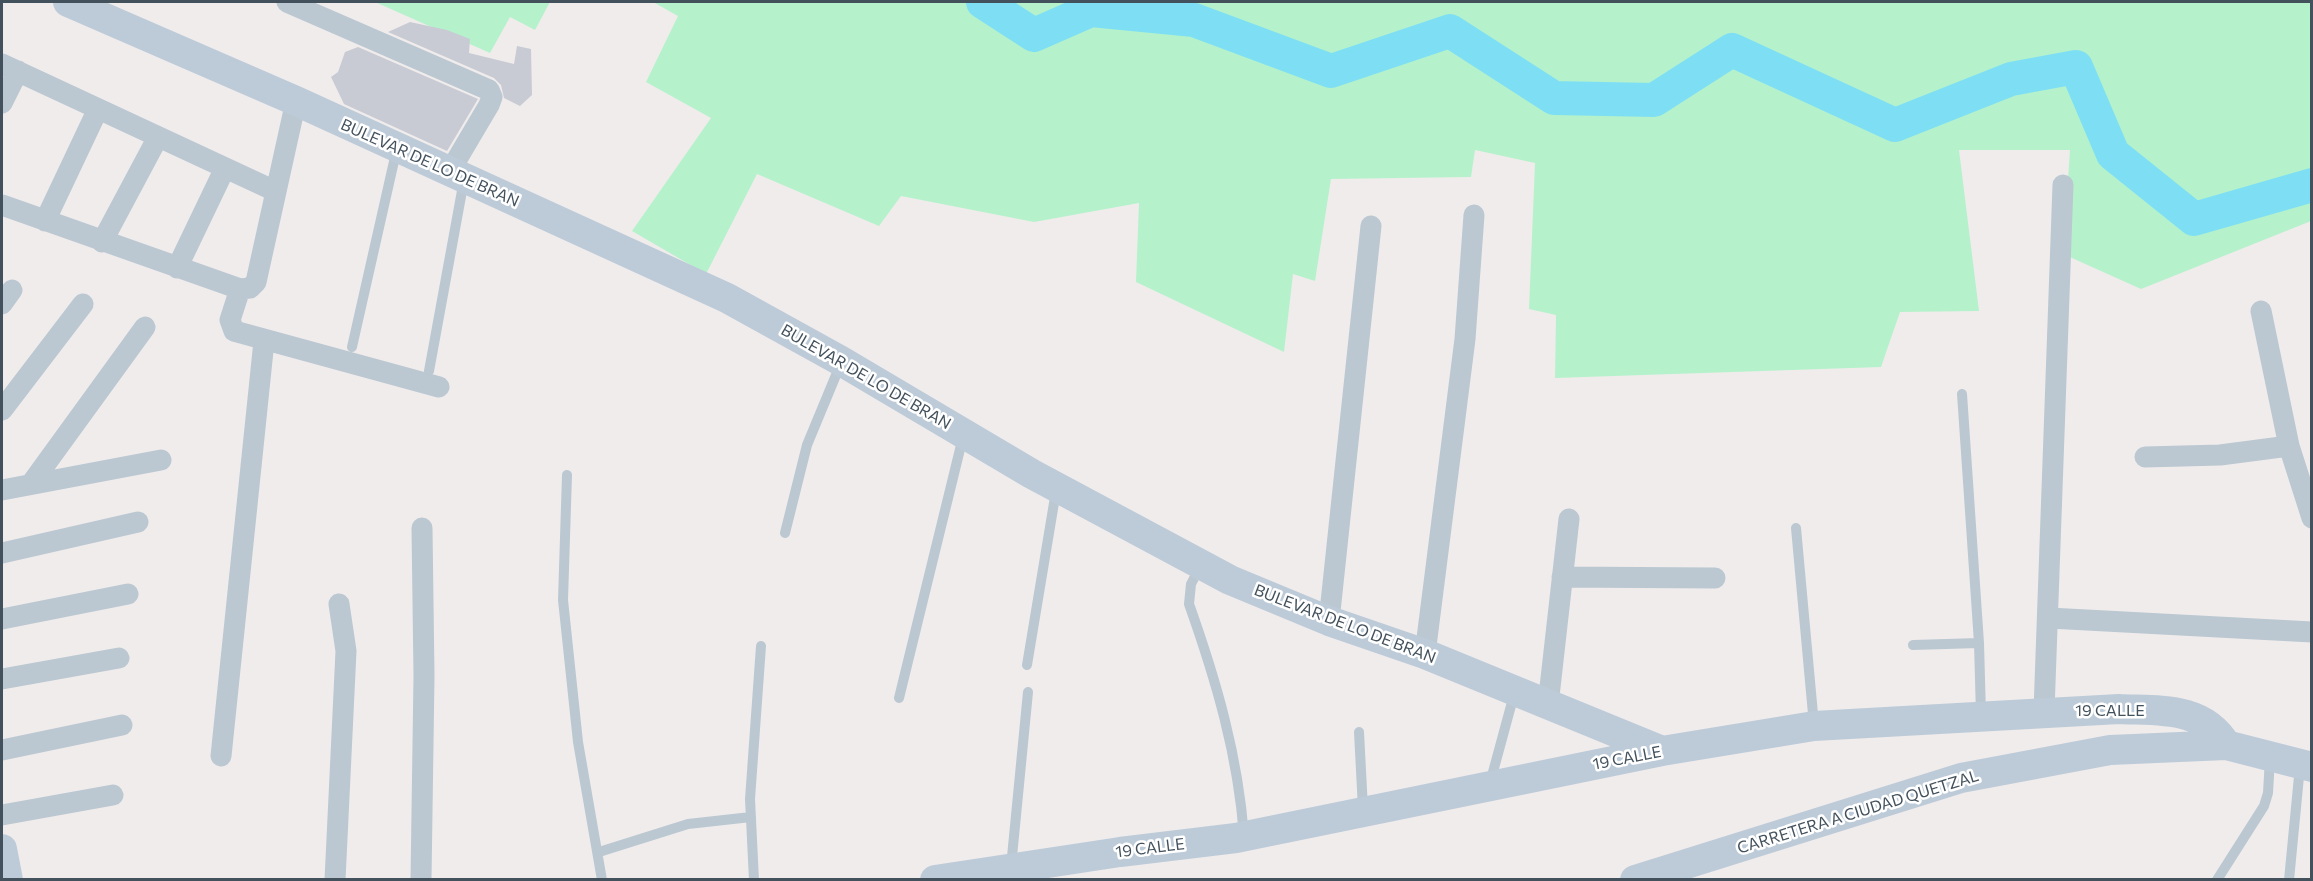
<!DOCTYPE html>
<html>
<head>
<meta charset="utf-8">
<style>
	body { margin:0 }
	#map { position:relative; width:2313px; height:881px; overflow:hidden; background:#f0ecec; font-family:Commissioner,sans-serif }
	canvas { display:block }
	.frame { position:absolute; inset:0; border:3px solid #43515c; pointer-events:none }
</style>
</head>
<body>
<div id="map">
<canvas width="2313" height="881"></canvas>
<div class="frame"></div>
</div>
<script>
const context = document.querySelector('canvas').getContext('2d');
context.lineJoin = 'round';
function fillPath(path, color) {
  context.fillStyle = color;
  context.fill(path, 'evenodd');
}
function stroke(path, color, width, dash) {
  context.strokeStyle = color;
  context.lineWidth = width;
  context.lineCap = dash ? 'butt' : 'round';
  context.setLineDash(dash || []);
  context.stroke(path);
}
function label(font, color, halo, rows, align = 'center') {
  context.font = font + ' Commissioner,sans-serif';
  context.lineWidth = 5;
  context.setLineDash([]);
  context.textBaseline = 'middle';
  context.strokeStyle = halo;
  context.fillStyle = color;
  for (const [text, x, y, turn = 0] of rows) {
    context.save();
    context.translate(x, y);
    context.rotate((+turn || 0) * Math.PI / 180);
    context.textAlign = isNaN(turn) ? turn : align;
    if (halo) context.strokeText(text, 0, 0);
    context.fillText(text, 0, 0);
    context.restore();
  }
}
fillPath(new Path2D(`
	M375,2H550L535,30L510,17L490,53Z
	M653,2H2311V221L2141,289L2063,254L2070,150H1959L1979,311L1900,312L1881,367L1555,378L1556,315L1529,309L1535,163L1475,150L1471,177L1331,179L1315,281L1293,274L1284,352L1136,282L1139,203L1034,222L901,196L879,226L757,174L706,274L632,231L711,118L646,82L678,16Z`), '#b5f2cb');
stroke(new Path2D(`
	M983,2L1034,35L1091,10L1194,20L1331,71L1450,31L1554,98L1654,100L1732,50L1895,125L2011,79L2076,67L2113,154L2194,219L2312,185`), '#7edff4', 34);
fillPath(new Path2D(`
	M410,22L447,30L470,39L469,53L514,64L517,46L531,49L532,95L520,106L504,98L501,85L494,78L388,32Z
	M358,47L478,99L447,151L344,104L331,77L338,72L345,52Z`), '#c8cbd3');
stroke(new Path2D(`
	M352,347L397,148
	M429,371L464,180
	M1962,394L1979,643
	M567,475L563,600L578,742L602,880
	M1796,528L1814,725
	M785,533L807,445L841,363
	M1200,567L1191,584L1189,604C1216,680 1238,755 1244,836
	M1913,645L1979,643L1981,715
	M1027,665L1056,491
	M899,698L963,437
	M1359,732L1363,809
	M1490,783L1515,691
	M599,852L688,824L751,817
	M1011,867L1028,692
	M754,880L750,799L761,646
	M2217,880L2264,806L2268,793L2270,758
	M2289,880L2300,766`), '#bbc8d1', 10);
stroke(new Path2D(`
	M287,2L489,90L492,97L489,105L450,171
	M2,64L275,191
	M2,103L18,71
	M2,205L240,289L250,288L256,282L296,101
	M45,221L98,109
	M102,242L158,137
	M177,268L225,168
	M240,289L230,320L234,331L439,387
	M2,304L12,290
	M2261,311L2289,446L2312,518
	M2,410L83,304
	M2145,457L2220,455L2289,446
	M31,484L145,327
	M2,490L161,460
	M2,553L138,522
	M1562,577L1715,578
	M2049,618L2312,632
	M2,619L128,594
	M1329,621L1371,226
	M1425,654L1465,339L1474,215
	M2,679L119,658
	M1548,705L1569,519
	M2044,711L2063,185
	M2,750L122,725
	M221,756L264,341
	M2,815L113,795
	M335,880L346,651L339,604
	M421,880L424,676L422,528`), '#bbc8d1', 21);
stroke(new Path2D(`
	M68,2L296,101L727,298L841,361L1032,474L1230,580L1329,621L1425,654L1662,751
	M2,849L8,880
	M935,880L1120,852L1236,838L1662,751L1814,726L2119,709C2159,711 2203,706 2226,745
	M1635,880L1961,778L2110,750L2226,745L2312,767`), '#bdcbd8', 30);
label('16px', '#43515c', '#fff', [
	["BULEVAR DE LO DE BRAN",430,163,24],
	["BULEVAR DE LO DE BRAN",866,377,30],
	["BULEVAR DE LO DE BRAN",1345,624,21],
	["19 CALLE",2110,711],
	["19 CALLE",1627,758,-11],
	["CARRETERA A CIUDAD QUETZAL",1858,812,-17],
	["19 CALLE",1150,848,-7]
]);
</script>
</body>
</html>
